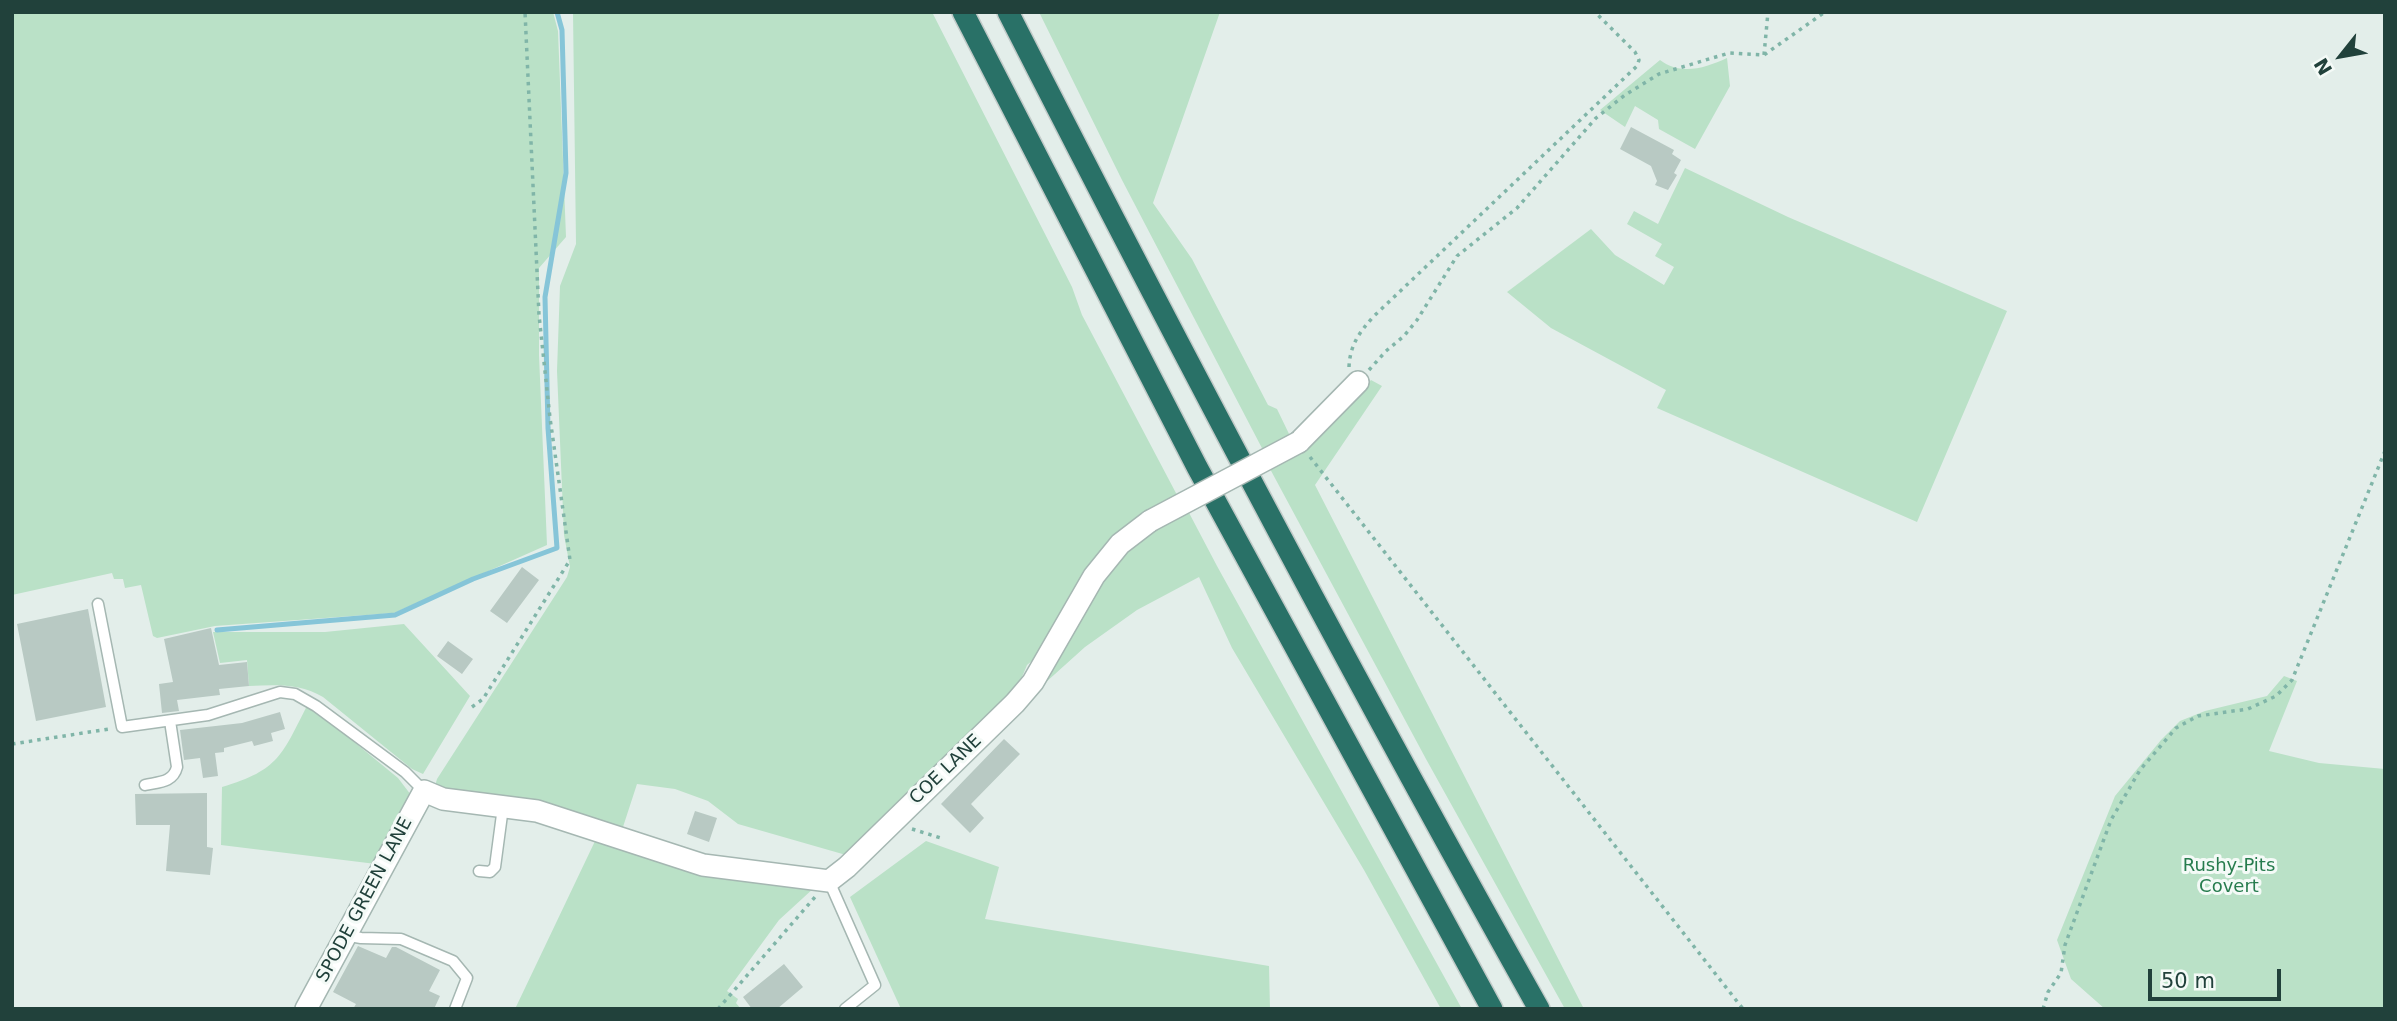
<!DOCTYPE html>
<html>
<head>
<meta charset="utf-8">
<style>
	body { margin:0 }
	#map { position:relative; width:2397px; height:1021px; overflow:hidden; background:#e3eeea; font-family:"DejaVu Sans",sans-serif }
	canvas { display:block }
	.frame { position:absolute; inset:0; border:14px solid #21413b; pointer-events:none }
	.north { position:absolute; left:2306px; top:21px; width:70px; height:70px; -webkit-text-stroke:5px #f4faf7; paint-order:stroke; rotate:239deg; font-size:19px; font-weight:700; line-height:28px; text-align:center; color:#21413b }
	.north::after { content:''; display:block; margin:auto; width:24px; height:32px; background:#21413b; clip-path:polygon(50% 0,100% 100%,50% 72%,0 100%) }
	.scale { position:absolute; left:2148px; top:969px; width:133px; height:32px; box-sizing:border-box; border:4px solid #21413b; border-top:0; padding-left:9px; font-size:21px; line-height:24px; white-space:nowrap; color:#21413b; -webkit-text-stroke:5px #f4faf7; paint-order:stroke }
</style>
</head>
<body>
<div id="map">
<canvas width="2397" height="1021"></canvas>
<div class="frame"></div>
<div class="north">N</div>
<div class="scale">50 m</div>
</div>
<script>
const context = document.querySelector('canvas').getContext('2d');
context.lineJoin = 'round';
function fillPath(path, color) {
  context.fillStyle = color;
  context.fill(path, 'evenodd');
}
function stroke(path, color, width, dash) {
  context.strokeStyle = color;
  context.lineWidth = width;
  context.lineCap = dash ? 'butt' : 'round';
  context.setLineDash(dash || []);
  context.stroke(path);
}
function label(font, color, halo, rows, align = 'center') {
  context.font = font + ' "DejaVu Sans",sans-serif';
  context.lineWidth = 6;
  context.setLineDash([]);
  context.textBaseline = 'middle';
  context.strokeStyle = halo;
  context.fillStyle = color;
  for (const [text, x, y, turn = 0] of rows) {
    context.save();
    context.translate(x, y);
    context.rotate((+turn || 0) * Math.PI / 180);
    context.textAlign = isNaN(turn) ? turn : align;
    if (halo) context.strokeText(text, 0, 0);
    context.fillText(text, 0, 0);
    context.restore();
  }
}
fillPath(new Path2D(`
	M12,12H553L558,31L566,237L539,268V355L547,545L394,613L215,626L157,638L153,636L141,585L125,588L123,579H114L112,573L12,595Z
	M573,12H932L1072,287L1082,315L1177,495L1146,514L1046,649L1027,665L1022,677L1006,697L846,855L738,824L708,801L675,789L637,784L621,833L457,794L435,786L437,779L567,577L570,567L564,535L557,371L560,286L576,244Z
	M1039,12H1220L1153,203L1192,259L1268,405L1277,409L1291,438L1264,452L1122,180Z
	M1727,58L1730,86L1695,149L1659,129L1658,120L1635,106L1625,127L1600,110L1660,60C1681,76 1705,68 1727,58Z
	M1685,168L1788,217L2007,311L1917,522L1657,408L1666,390L1551,328L1507,292L1591,229L1615,255L1664,285L1674,267L1655,256L1662,244L1627,224L1634,211L1658,224Z
	M1371,380L1382,386L1315,485L1584,1009H1565L1426,759L1269,467L1341,413Z
	M1187,509L1217,566L1462,1009H1441L1364,870L1232,648L1199,577L1137,610L1085,647L1045,683L1046,671L1121,549Z
	M404,624L470,696L423,774L412,769L323,697C299,683 276,685 249,686L247,660L220,663L213,632H325Z
	M2284,676L2297,681L2269,751L2319,763L2385,769V1009H2105L2071,979L2057,940L2115,796L2161,740L2180,721L2205,711L2267,696Z
	M308,704L398,778L411,795L376,864L221,845L222,787C280,770 282,754 308,704Z
	M596,839L815,887L779,920L727,991L738,999L736,1003L741,1009H515Z
	M926,841L999,867L985,919L1269,966L1270,1009H901L850,897Z`), '#bae1c7');
stroke(new Path2D(`
	M217,630L395,615L473,579L557,548L548,428L545,297L566,173L562,30L557,12`), '#86c5d8', 5);
fillPath(new Path2D(`
	M1631,127L1674,150L1672,154L1681,160L1674,173L1677,175L1668,190L1655,185L1657,181L1651,166L1620,149Z
	M522,567L539,580L507,623L490,611Z
	M88,609L106,707L36,721L17,624Z
	M211,628L219,665L247,662L249,686L219,689L220,695L177,700L179,711L162,713L159,684L173,682L164,639Z
	M448,641L473,659L462,674L437,656Z
	M280,712L285,729L271,733L273,741L254,746L252,741L224,748V752L215,753L218,776L203,778L200,758L184,760L180,730L242,723Z
	M1004,739L1020,754L971,804L984,818L970,833L941,804Z
	M207,793V847L213,848L210,875L166,871L170,825H136L135,794Z
	M695,811L717,818L709,842L687,834Z
	M358,946L386,958L392,947H396L440,970L429,991L440,996L434,1009H353L356,1004L333,992Z
	M784,964L803,987L777,1009H752L743,997Z`), '#b8c9c3');
const lane = new Path2D(`
	M98,604L122,727L208,715L280,692L295,694L316,706L405,772L424,791
	M145,785C158,782 173,783 177,767L170,721
	M479,871L490,872L495,867L503,807
	M829,881L875,985L845,1009
	M344,935L361,938L401,939L453,961L467,978L455,1009`);
const street = new Path2D(`
	M1299,442L1358,382
	M306,1009L424,791L443,799L537,811L703,865L829,881L847,867L1015,703L1033,682L1094,576L1120,544L1150,521`);
const highway = new Path2D(`
	M963,12L1197,467L1492,1009
	M1008,12C1179,348 1355,681 1539,1009`);
stroke(lane, '#a5b7b2', 13);
stroke(street, '#a5b7b2', 24);
stroke(highway, '#c1cac8', 24);
stroke(new Path2D(`
	M1764,55L1768,12
	M1349,367C1350,345 1359,333 1373,317L1637,66L1639,60L1635,52L1595,12
	M1369,370L1386,351L1404,336L1417,320L1457,256L1517,208L1596,118L1625,95L1659,74L1729,53L1764,55L1825,12
	M1310,457L1743,1009
	M472,707L483,699L570,560L550,418L539,315L525,12
	M12,744L109,729
	M912,829L941,838
	M718,1009L815,897
	M2043,1009L2048,992L2061,973L2065,945L2111,820L2140,770L2176,728L2198,716L2248,709L2276,696L2292,680L2385,451`), '#80b5a8', 3.5, [3.5, 5]);
stroke(lane, '#fff', 10);
stroke(street, '#fff', 21);
stroke(highway, '#297167', 21);
const streetBridge = new Path2D(`
	M1150,521L1299,442`);
stroke(streetBridge, '#a5b7b2', 24, []);
stroke(streetBridge, '#fff', 21);
label('18px', '#21413b', '#f4faf7', [
	["COE LANE",946,770,-44],
	["SPODE GREEN LANE",365,900,-62]
]);
label('18px', '#277c4e', '#f4faf7', [
	["Rushy-Pits",2229,866],
	["Covert",2229,887]
]);
</script>
</body>
</html>
